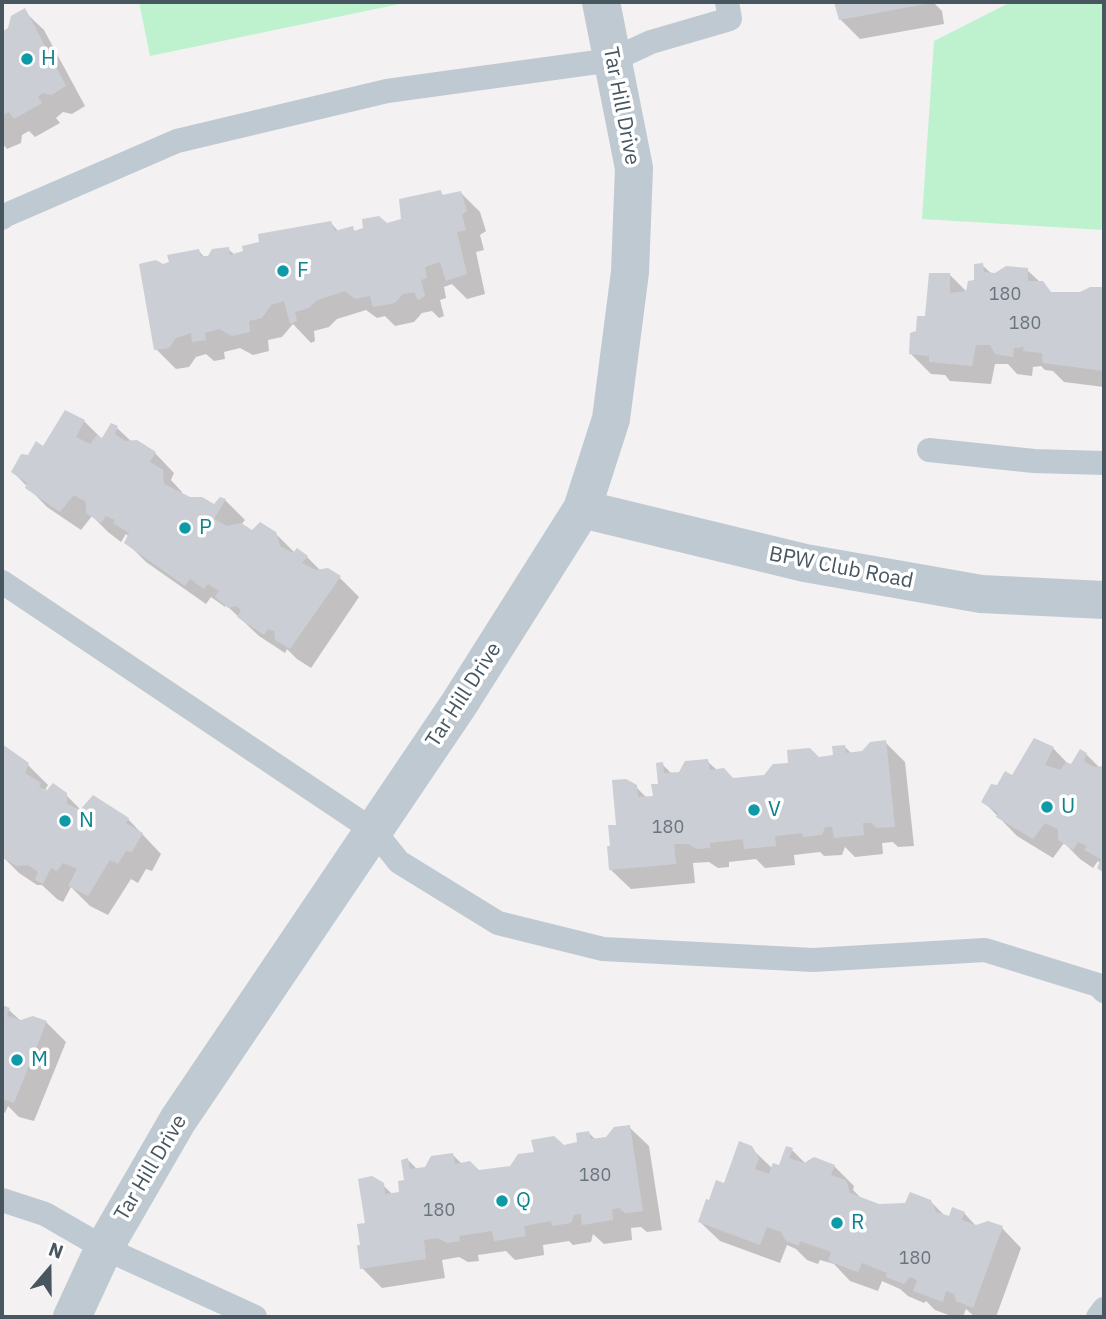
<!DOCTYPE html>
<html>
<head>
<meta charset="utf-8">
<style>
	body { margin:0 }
	#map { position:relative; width:1106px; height:1319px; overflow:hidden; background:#f3f1f1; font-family:"IBM Plex Sans",sans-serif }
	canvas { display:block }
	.frame { position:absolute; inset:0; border:4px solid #485660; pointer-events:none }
	.north { position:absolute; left:14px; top:1235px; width:70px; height:70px; -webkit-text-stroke:5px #fff; paint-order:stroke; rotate:20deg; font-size:19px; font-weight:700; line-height:28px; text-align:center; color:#485660 }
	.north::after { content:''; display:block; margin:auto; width:24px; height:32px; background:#485660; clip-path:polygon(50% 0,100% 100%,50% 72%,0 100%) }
</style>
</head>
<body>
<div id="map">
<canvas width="1106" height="1319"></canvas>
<div class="frame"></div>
<div class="north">N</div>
</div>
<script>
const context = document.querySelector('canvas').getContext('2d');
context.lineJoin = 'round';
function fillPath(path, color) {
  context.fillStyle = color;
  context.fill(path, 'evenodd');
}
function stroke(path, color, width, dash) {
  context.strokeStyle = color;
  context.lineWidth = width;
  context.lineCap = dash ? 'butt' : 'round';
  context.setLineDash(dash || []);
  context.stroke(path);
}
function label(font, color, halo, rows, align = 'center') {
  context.font = font + ' "IBM Plex Sans",sans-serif';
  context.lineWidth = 7;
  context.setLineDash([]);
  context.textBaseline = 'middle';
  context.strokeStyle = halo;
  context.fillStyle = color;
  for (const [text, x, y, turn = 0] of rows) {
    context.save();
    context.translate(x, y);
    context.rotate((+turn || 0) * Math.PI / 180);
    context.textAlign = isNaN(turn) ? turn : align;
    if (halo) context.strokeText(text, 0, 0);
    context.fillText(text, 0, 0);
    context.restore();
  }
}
fillPath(new Path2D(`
	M139,2H409L150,56Z
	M1011,2H1104V230L922,219L934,41Z`), '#bef2cf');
fillPath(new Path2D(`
	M837,2H933L942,11L944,24L860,39L840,19Z
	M24,11L44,30L85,106L72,114L63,112L56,118L60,123L35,137L29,131L22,135L21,143L7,149L2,143V34L9,29Z
	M440,192L444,196L460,192L480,212L486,231L480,235L484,250L476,252L485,294L467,299L452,284L444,287L446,298L440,300L444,316L439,318L432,311L422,313L414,322L395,326L385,316L377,318L366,310L337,319L329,327L314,331L315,341L311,343L293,324L282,337L268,340L269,351L253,355L240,348L224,352L225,359L214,361L206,354L196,357L189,367L176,369L156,349L163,266L199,251L205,258L228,249L235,255L331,223L339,232L352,228L356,232L387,225L403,220Z
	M982,265L992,274L1027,270L1053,294H1080L1090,288L1104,289V387L1064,382L1053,371L1045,370L1041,366L1033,367L1032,376L1017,374L1008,364H995L991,384L950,381L945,375L931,374L911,354L918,333L950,275L968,293L976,282Z
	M84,421L103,440L117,428L132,442L155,453L174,473L171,480L182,492V495L214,506L225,500L245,520L241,525L253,533H275L295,553L297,550L307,557L321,571L340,578L359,597L311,668L297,659L287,649L285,653L259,636L226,605L225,607L211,597L206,604L146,562L126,542L129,537L126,534L121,542L108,532L92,516L81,530L47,507L13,472L29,457Z
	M885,742L905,762L914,846L898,847L893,842L882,843L883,854L855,857L845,847L842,855L824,856L820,852L794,855L795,865L765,868L756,859L729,862V867L718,868L709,862L693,863L695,883L631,889L611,870L612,847L618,826L636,787L647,798L655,797L660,785L662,764L672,774L680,773L707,761L718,771L733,780L765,777L818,759L835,757L844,746L852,754L863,753Z
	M2,746L28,765L48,785L45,790L66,795L82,811L93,797L128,819L161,854L152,871L146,869L138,883L131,879L108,915L90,906L71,887L63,902L57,899L42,885H37L19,873L2,856L4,847L2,845Z
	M1053,748L1070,766L1086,754L1100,768H1104V873L1099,868L1101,864L1098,861L1093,868L1080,859L1064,843L1053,858L1017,836L984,802L998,787Z
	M2,1007L9,1010L22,1022H46L66,1042L34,1121L19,1117L8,1106L5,1113L2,1112Z
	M629,1127L649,1146L662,1230L647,1232L641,1227L631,1228L632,1240L604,1244L593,1234L591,1242L573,1245L569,1241L543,1245L544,1255L515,1260L506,1251L478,1255L479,1261L468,1262L459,1257L442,1260L445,1278L382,1288L362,1268L367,1224L382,1184L393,1195L401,1194L406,1182L408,1160L418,1170L426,1169L453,1155L462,1164L479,1172L511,1168L563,1147L579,1144L589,1133L596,1140L607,1138Z
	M751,1148L773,1169L780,1167L792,1150L806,1164L834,1166L854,1186L853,1190L863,1200L878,1206L930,1201L946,1217L964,1213L977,1227L1002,1228L1021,1248L996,1317H975L966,1309L963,1317H954L935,1310L926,1301L924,1303L908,1296L900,1289L882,1281L878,1291L850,1281L834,1264L820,1260L818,1264L807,1260L796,1249L787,1245L780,1263L720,1241L700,1222L710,1202L725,1186Z`), '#0003');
fillPath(new Path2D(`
	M834,2H925L926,4L839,20Z
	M25,8L66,86L51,95L43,93L38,97L42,103L14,119L9,112L2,116V32L8,28L11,16Z
	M441,190L442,195L461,191L467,211L462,215L466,230L457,232L467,274L446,281L440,262L425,267L427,278L421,280L425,296L418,300L414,292L403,294L395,303L373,307L370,296L355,299L345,291L317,300L309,308L295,312L297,321L290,324L284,301L271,305L262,318L249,321L250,332L232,336L219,329L205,333L206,340L192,342L191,333L176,338L169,348L154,350L139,264L156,260L163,264L169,262L167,255L199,249L201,256H208L212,249L229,247L230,255L243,251L242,246L259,242L258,234L331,221L335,231L353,226L354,231L363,228L362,219L379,216L387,223L401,219L399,199Z
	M983,263L984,272L995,273L1006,266L1028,268V281H1043L1051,292H1080L1090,287H1104V371L1043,363L1042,353L1023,351L1024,347L1014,348L1013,357L995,354L990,345H976L972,366L929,362V356L909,354L910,333L916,331L917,316H925L929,273H950V293L966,291L968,281L974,280V264Z
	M65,410L85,420L76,437L90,444L97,435L102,438L111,423L118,426L115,434L125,441L137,440L156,452L150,462L163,470L164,484L190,497H202L214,504L220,497L226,499L214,519L227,526L241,523L252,530L260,522L276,532L280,546L293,553L297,548L308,556L302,563L316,570L328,568L341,576L290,649L275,640L274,631L268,629L264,635L237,617L241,610L236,606L228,608L215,597L219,591L208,584L204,589L190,579L185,586L124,543L129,533L113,523L115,520L106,516L101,523L86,513V502L74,495L60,512L25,488L27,483L11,472L21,454L28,455L36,441L43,446Z
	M1034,738L1054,747L1045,765L1060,770L1066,762L1071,764L1080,749L1087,753L1084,761L1094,767L1104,766V873L1097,868L1101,859L1084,850L1087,846L1078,842L1073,850L1058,840V829L1045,823L1033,839L996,817L998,813L981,802L991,784L997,785L1005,771L1012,775Z
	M886,740L895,827L877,828L871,823H863L864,835L834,838L832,827H825L822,835L803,837L802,833L775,836L776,846L744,849L743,839L710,843V848L697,849L688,844H674L676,864L609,870L607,846H610L608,825H616L612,780L626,779L637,785L638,797L653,796L651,784H658L656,763L663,762L664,773L679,772L685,761L708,759L710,770L724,768L733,778L764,775L773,764L788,763L787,750L810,748L819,757L833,755L832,746L845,745L846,753L862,751L870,742Z
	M2,744L29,763L25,773L41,783L39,787L47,790L53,783L67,793V804L80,810L93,795L129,818L126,823L143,833L132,852L126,851L118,864L110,860L88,896L68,886L77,869L63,863L57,871L51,868L43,884L35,880L38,872L28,865L16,866L2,857V847L4,843L2,842Z
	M2,1005L10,1008L7,1016L21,1020L33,1016L47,1021L14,1103L2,1099Z
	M630,1125L643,1211L625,1213L619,1208L612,1209L613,1220L582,1225L581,1214L574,1215L571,1223L552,1226L551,1221L524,1226L526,1236L494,1241L492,1231L459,1236L460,1241L447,1243L438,1238L424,1240L426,1259L360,1269L357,1245H360L357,1224L365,1223L358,1179L372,1176L384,1183L385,1194L399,1192L398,1181L404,1180L401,1160L408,1158L410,1169L425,1167L431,1156L453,1153L455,1164L470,1161L479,1170L510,1166L518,1154L534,1152L531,1140L554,1136L564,1145L577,1142L576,1133L589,1131L591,1139L606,1137L614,1127Z
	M739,1141L752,1146L759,1158L755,1169L769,1174L773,1163L779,1165L786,1146L793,1148L789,1158L804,1163L814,1157L835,1165L831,1175L846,1180L850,1193L879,1204L905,1203L910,1192L931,1200L936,1212L949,1216L952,1207L965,1212L962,1220L976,1225L988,1221L1003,1226L973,1308L956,1301L954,1294L946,1291L943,1302L913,1291L917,1280L910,1277L904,1284L886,1277L887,1273L862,1263L858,1272L828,1261L831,1252L800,1241L799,1246L786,1241L781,1232L767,1227L760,1245L698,1222L706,1199L709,1200L716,1180L724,1183Z`), '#cbced4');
stroke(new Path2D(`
	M2,218L6,215L177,141L387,91L612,60L651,42L730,19L727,2
	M929,450L1034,461L1104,463
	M2,582L374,831L399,862L498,923L603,949L813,960L985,950L1098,985L1104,991
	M2,1200L45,1214L104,1248L255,1317
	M1098,1317L1104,1309`), '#bec9d1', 24);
stroke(new Path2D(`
	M582,509L805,563L981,594L1104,600
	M72,1317L104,1248L178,1120L459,704L582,509L611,419L630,272L634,168L601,2`), '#bec9d1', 38);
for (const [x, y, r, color] of [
	[27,59,7,"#0f9aa8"],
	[283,271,7,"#0f9aa8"],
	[185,528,7,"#0f9aa8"],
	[1047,807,7,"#0f9aa8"],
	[754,810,7,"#0f9aa8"],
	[65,821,7,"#0f9aa8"],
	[17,1060,7,"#0f9aa8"],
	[502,1201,7,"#0f9aa8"],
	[837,1223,7,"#0f9aa8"]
]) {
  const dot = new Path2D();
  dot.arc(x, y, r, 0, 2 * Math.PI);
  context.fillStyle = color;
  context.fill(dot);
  stroke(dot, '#fff', 2.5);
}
label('18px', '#69747d', null, [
	["180",1005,295],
	["180",1025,324],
	["180",668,828],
	["180",595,1176],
	["180",439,1211],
	["180",915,1259]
]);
label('21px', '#0d838f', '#fff', [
	["H",41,59],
	["F",297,271],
	["P",199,528],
	["U",1061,807],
	["V",768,810],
	["N",79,821],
	["M",31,1060],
	["Q",516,1201],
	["R",851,1223]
], 'left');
label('21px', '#485660', '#fff', [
	["Tar Hill Drive",621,106,79],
	["BPW Club Road",841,568,11],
	["Tar Hill Drive",464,695,-57],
	["Tar Hill Drive",151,1168,-59]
]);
</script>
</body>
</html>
